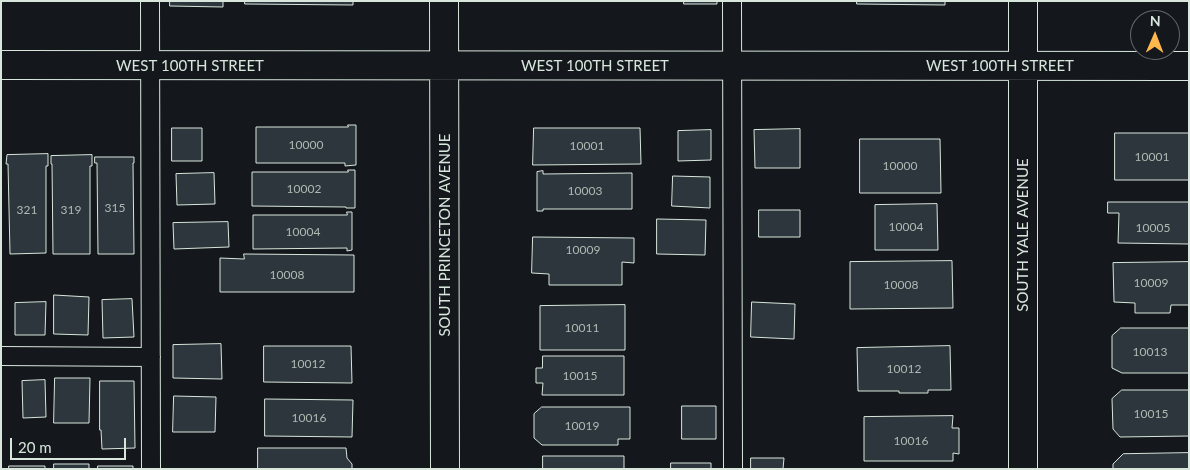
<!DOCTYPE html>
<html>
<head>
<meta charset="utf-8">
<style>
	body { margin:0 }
	#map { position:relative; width:1190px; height:470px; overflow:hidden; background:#14181c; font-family:Lato,sans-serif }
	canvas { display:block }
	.frame { position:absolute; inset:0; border:2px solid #d8e6dc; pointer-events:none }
	.north { position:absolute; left:1130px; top:10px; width:50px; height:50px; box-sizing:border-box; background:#14181c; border:1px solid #626a69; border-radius:50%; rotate:1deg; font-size:14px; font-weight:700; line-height:20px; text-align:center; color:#d8e6dc }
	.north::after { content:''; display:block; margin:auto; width:18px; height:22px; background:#ffb74d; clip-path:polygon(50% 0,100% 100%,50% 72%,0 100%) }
	.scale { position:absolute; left:10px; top:438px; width:116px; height:22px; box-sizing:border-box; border:2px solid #d8e6dc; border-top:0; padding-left:6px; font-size:15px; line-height:18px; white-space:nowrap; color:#d8e6dc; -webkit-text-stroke:4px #14181c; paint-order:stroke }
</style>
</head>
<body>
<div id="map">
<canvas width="1190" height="470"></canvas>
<div class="frame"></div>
<div class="north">N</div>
<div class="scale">20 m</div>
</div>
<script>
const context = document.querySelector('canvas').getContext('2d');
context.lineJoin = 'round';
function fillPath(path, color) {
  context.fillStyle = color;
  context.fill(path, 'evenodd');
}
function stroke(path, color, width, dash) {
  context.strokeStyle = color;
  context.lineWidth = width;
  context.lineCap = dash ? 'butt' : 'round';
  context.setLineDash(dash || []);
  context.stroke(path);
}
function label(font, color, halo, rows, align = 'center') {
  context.font = font + ' Lato,sans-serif';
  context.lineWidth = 4;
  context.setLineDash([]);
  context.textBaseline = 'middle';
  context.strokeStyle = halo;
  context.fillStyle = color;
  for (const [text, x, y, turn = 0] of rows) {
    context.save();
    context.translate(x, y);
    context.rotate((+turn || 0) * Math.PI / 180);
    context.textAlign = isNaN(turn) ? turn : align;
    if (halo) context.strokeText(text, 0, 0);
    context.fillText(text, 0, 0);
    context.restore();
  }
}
const building = new Path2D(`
	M170,1H223V7L170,6Z
	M245,1H353V5L245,4Z
	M684,1H717V4H684Z
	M857,1H945V5L857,4Z
	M348,125H356V165L345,166V163H256V127H348Z
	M172,128H202V161H172Z
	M534,128H640L641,164L533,165Z
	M800,129V168H755L754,130Z
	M711,130V160L678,161V131Z
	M1115,133H1189V180H1115Z
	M860,139H940L941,193H860Z
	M48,154V166H46V253L10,254L8,164H6L7,155Z
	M92,155V166H90V254H53L52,164H51V156Z
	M95,157H134V163H133L134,254H98L97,163H95Z
	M348,170H355V208H346V207L252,206V172H348Z
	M543,171V174L632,173V209H543V211H537V172Z
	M214,173L215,204L177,205L176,174Z
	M673,176L710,177V208L672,206Z
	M1108,202H1189V244L1118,243L1119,213H1108Z
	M937,204L938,250H875V205Z
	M759,210H800V237H759Z
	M347,212H352V250L347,251V248L253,249V215H347Z
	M657,219L706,220L705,255L657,254Z
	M228,222L229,247L174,249L173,223Z
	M533,237L634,238V263L622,262V285H549V274L532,273Z
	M244,254L354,255V292H220V258L244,259Z
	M952,261L953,308L850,309V262Z
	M1189,262V305H1171L1170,313H1135V303L1114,302L1113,263Z
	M54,295L89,297L88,335L54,334Z
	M132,299L134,337L103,338L102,300Z
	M46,302L45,335H15V303Z
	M752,302L795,304L794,339L751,337Z
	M625,305V350H540V306Z
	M1121,328H1189V373H1122L1112,368V336Z
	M221,344L222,379L173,378V345Z
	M264,346H351L352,383L264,382Z
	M950,346L951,390H928V393H899V391H858L857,348Z
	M543,356H624V395H542L543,383H536V368H542Z
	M55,378H90L89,423H54Z
	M45,380L46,417L23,418L22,381Z
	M100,381H134L135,448L102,449L101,430H100Z
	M1122,390H1189V436L1120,437L1113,429L1112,399Z
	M174,396L216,397L215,432H173Z
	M265,399L353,400L352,437L265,436Z
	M682,406H716V439H682Z
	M542,407H630V439H618V445H542L534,438V414Z
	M953,416L952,428H959V454L953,453V461H864V417Z
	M258,448H346L347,458L352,464V469H258Z
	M1189,453V469H1113V464L1123,454Z
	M543,456H624V469H543Z
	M751,458H784L783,469H751Z
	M671,463H711V469H671Z
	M54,464H89V469H54Z
	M9,466H45V469H9Z
	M98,466H133V469H98Z`);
fillPath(building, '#2c363c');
stroke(building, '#d8e6dc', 1);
const lane = new Path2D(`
	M150,1L151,469
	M732,1L733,469
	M1,356L151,357`);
const street = new Path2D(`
	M444,1L445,469
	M1,65L1189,66
	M1023,469V1`);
stroke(lane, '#d8e6dc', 20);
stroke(street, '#d8e6dc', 30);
stroke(lane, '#14181c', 18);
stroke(street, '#14181c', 28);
label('12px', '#adbab4', null, [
	["10000",306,145],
	["10001",587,146],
	["10001",1152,157],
	["10000",900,166],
	["10002",304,189],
	["10003",585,191],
	["315",115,208],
	["321",27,210],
	["319",71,210],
	["10004",906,227],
	["10005",1153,228],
	["10004",303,232],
	["10009",583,250],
	["10008",287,275],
	["10009",1151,283],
	["10008",901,285],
	["10011",582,328],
	["10013",1150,352],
	["10012",308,364],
	["10012",904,369],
	["10015",580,376],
	["10015",1151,414],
	["10016",309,418],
	["10019",582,426],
	["10016",911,441]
]);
label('15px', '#d8e6dc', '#14181c', [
	["WEST 100TH STREET",190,66],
	["WEST 100TH STREET",595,66],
	["WEST 100TH STREET",1000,66],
	["SOUTH PRINCETON AVENUE",445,235,-90],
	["SOUTH YALE AVENUE",1023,235,-90]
]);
</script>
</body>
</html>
